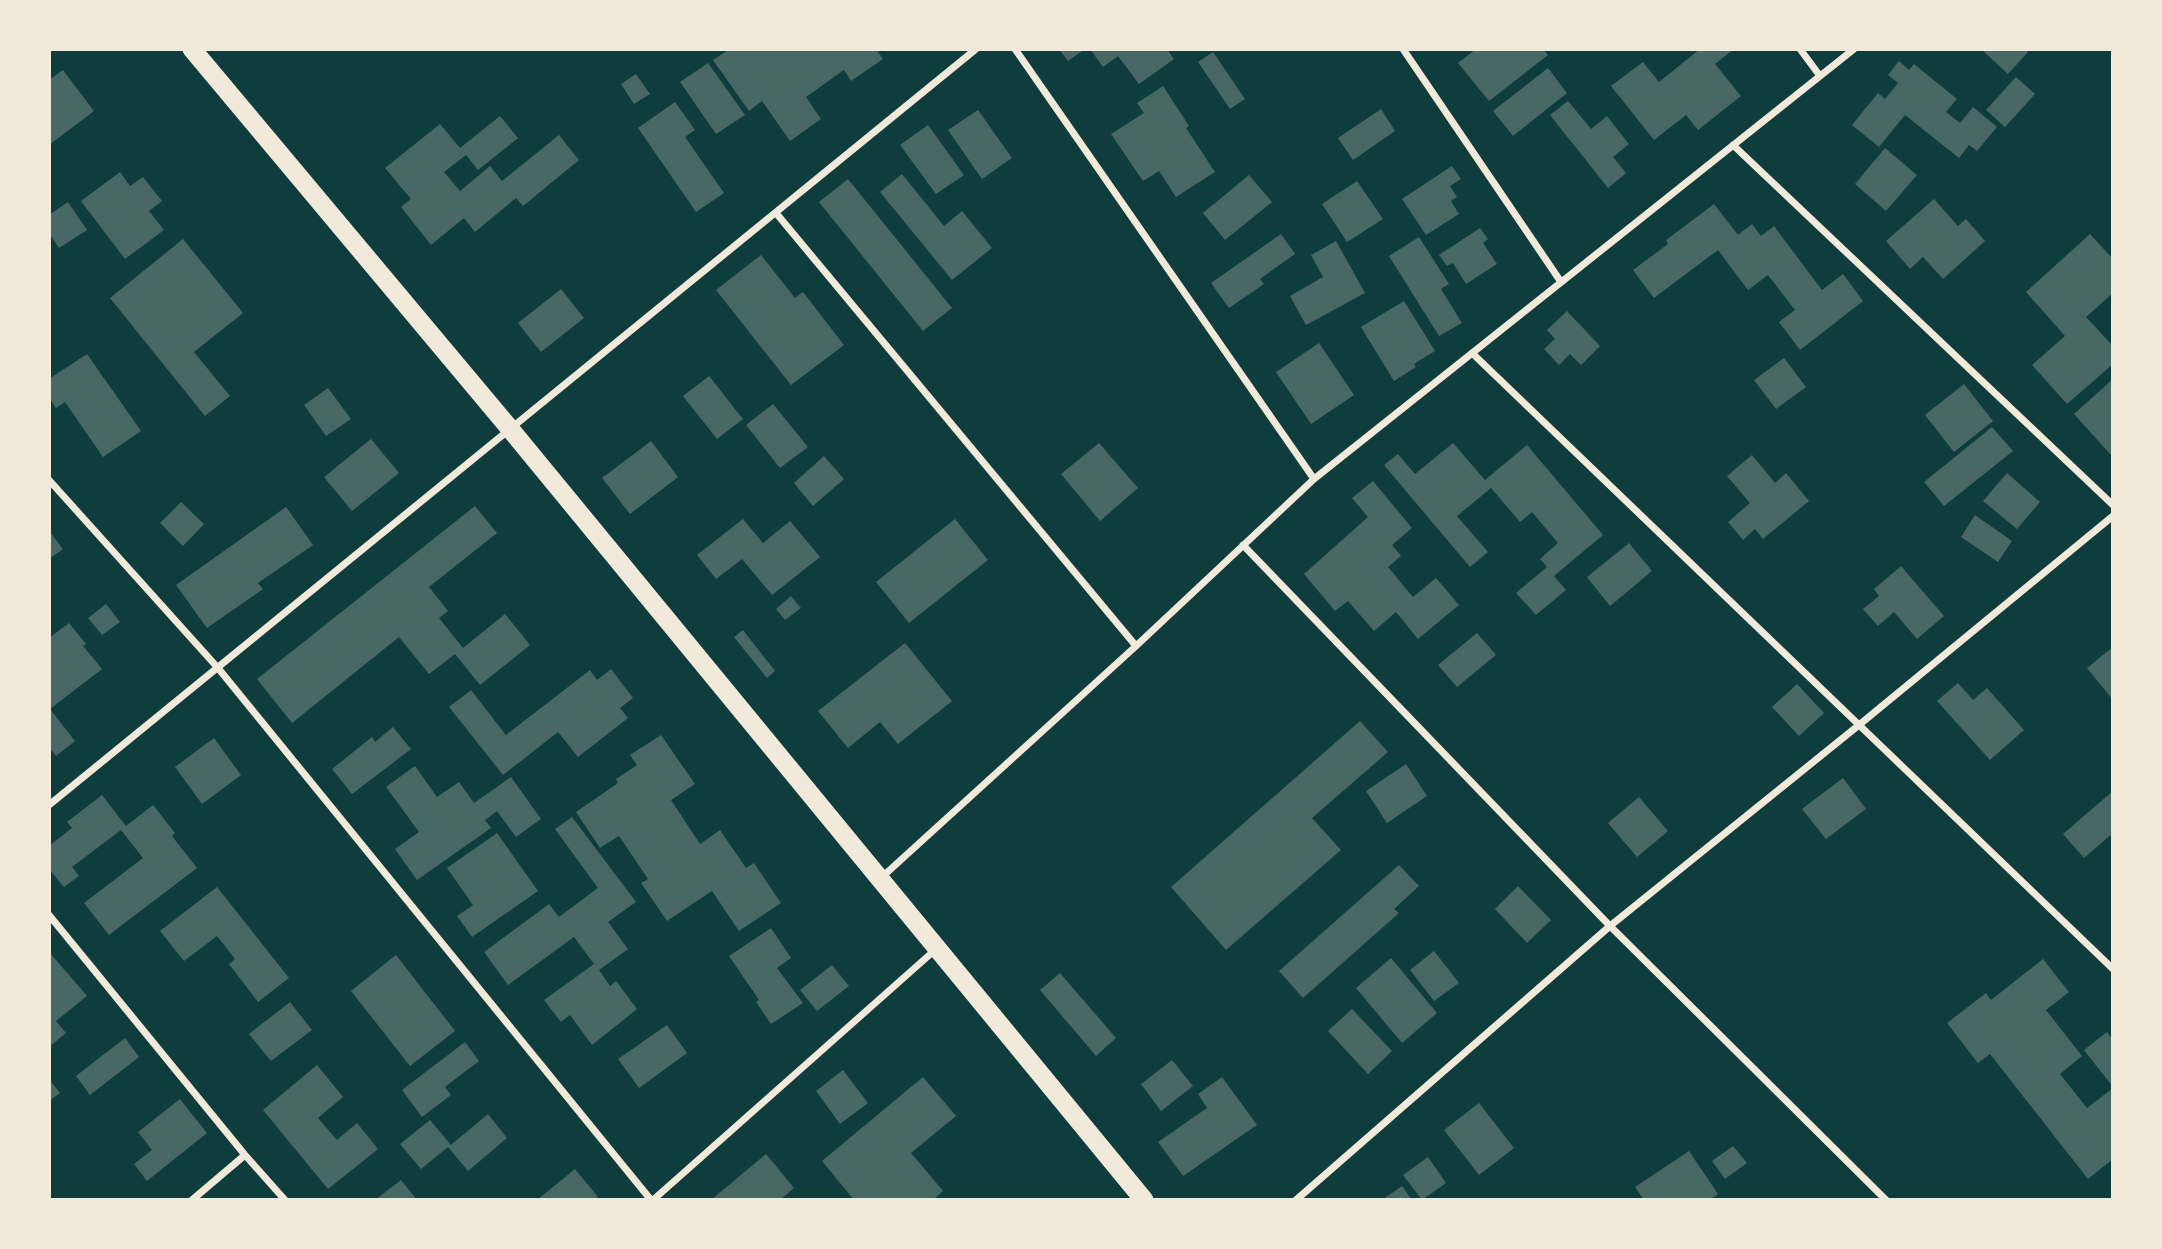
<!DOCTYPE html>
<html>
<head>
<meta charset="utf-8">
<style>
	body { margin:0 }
	#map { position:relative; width:2162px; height:1249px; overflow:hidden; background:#0f3d3e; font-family:"Nunito Sans",sans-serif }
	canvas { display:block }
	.frame { position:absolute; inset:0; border:51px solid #f1e9da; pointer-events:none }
</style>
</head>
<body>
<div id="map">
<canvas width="2162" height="1249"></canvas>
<div class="frame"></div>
</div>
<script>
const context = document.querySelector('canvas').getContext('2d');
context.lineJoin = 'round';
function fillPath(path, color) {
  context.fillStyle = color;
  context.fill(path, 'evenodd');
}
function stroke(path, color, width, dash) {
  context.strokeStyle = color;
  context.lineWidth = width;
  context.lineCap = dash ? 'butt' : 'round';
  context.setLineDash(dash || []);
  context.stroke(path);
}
fillPath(new Path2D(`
	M730,49H876L883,59L851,81L844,70L806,97L821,119L790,141L762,101L749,111L713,60Z
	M1059,49H1085L1068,61Z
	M1090,49H1167L1174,59L1139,84L1118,56L1103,67Z
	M1476,49H1543L1548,55L1489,101L1458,63Z
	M1700,49H1734L1715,64L1741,96L1698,130L1686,115L1654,140L1611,86L1643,62L1659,82Z
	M1981,49H2025L2028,52L2008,74Z
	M1213,52L1245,99L1230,109L1198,62Z
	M1899,61L1909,70L1914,64L1957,99L1946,112L1960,123L1973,107L1997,127L1977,151L1969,145L1959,158L1905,115L1879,147L1852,125L1878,93L1885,99L1898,83L1888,75Z
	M708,63L745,115L716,134L680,82Z
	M1548,68L1567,93L1513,136L1493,111Z
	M63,70L94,111L49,145V80Z
	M636,74L650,94L634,104L621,84Z
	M2016,77L2035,94L2005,127L1986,110Z
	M1163,86L1189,126L1186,128L1215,172L1176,197L1159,171L1143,181L1111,134L1144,113L1137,103Z
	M1568,101L1591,129L1607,116L1629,144L1613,157L1626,173L1608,188L1550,115Z
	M675,102L695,130L685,137L724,193L696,212L638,128Z
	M1381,109L1395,131L1353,160L1338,138Z
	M978,110L1012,158L982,179L948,130Z
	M500,116L518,138L478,170L466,155L444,172L460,191L490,166L502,181L559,135L579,160L523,206L516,198L475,232L464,218L431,245L401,207L411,199L385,168L440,124L460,148Z
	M928,125L964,175L936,194L900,145Z
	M1885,148L1917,175L1886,211L1855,184Z
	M1452,166L1461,179L1450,186L1457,197L1451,201L1459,214L1426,235L1402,199Z
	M120,172L130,186L143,177L162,201L149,211L164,230L125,259L81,201Z
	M902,174L944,226L962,211L992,248L952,280L880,192Z
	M1249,175L1272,202L1225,240L1203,213Z
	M848,179L952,308L923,331L819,202Z
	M1357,181L1383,219L1347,242L1322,204Z
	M1934,199L1958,226L1966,219L1985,241L1943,279L1923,257L1910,269L1886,241Z
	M68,202L87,230L59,248L49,233V215Z
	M1714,204L1738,235L1752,224L1761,236L1774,226L1822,290L1843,274L1863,301L1800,350L1779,322L1795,310L1768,275L1748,290L1718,250L1654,298L1633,270L1668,244L1666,240Z
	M1480,228L1488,239L1483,243L1497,264L1466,284L1453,263L1447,266L1439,255Z
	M1281,234L1295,254L1260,279L1264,284L1229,308L1211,283Z
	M2090,234L2113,259V293L2086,317L2113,346V364L2067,404L2032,365L2065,336L2026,292Z
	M1419,237L1449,284L1441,289L1462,323L1439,336L1389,256Z
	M183,239L243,313L194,352L230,396L205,416L110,298Z
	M1336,241L1365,293L1306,325L1290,296L1323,277L1311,255Z
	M761,255L795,298L803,292L844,345L791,385L716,290Z
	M561,289L584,318L541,352L518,323Z
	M1404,301L1435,351L1414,364L1416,367L1394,381L1361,327Z
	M1567,311L1600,346L1581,365L1570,354L1559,365L1544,349L1555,339L1547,330Z
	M1319,343L1354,395L1311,424L1276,372Z
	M87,354L141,431L103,457L65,402L56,408L49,397V379Z
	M1784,358L1806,387L1776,409L1754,380Z
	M709,376L743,419L717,439L683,396Z
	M2113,379V454L2111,455L2074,414Z
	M1964,384L1993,421L1954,452L1925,415Z
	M328,388L351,419L326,436L304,405Z
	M773,404L808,447L780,468L746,425Z
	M1992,427L2013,451L1944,506L1924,482Z
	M371,439L399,473L352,511L324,477Z
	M651,441L678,477L630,514L602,478Z
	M1099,443L1138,488L1100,521L1061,474Z
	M1453,443L1485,480L1527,445L1603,535L1554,576L1566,590L1536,615L1516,593L1547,567L1540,559L1558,543L1532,512L1520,522L1491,488L1457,516L1488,552L1470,567L1384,465L1398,454L1415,474Z
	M1752,455L1775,483L1786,473L1809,501L1763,539L1755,529L1743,540L1728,522L1750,503L1727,476Z
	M824,456L844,479L813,506L794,483Z
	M2007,473L2040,502L2017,529L1983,501Z
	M1373,481L1412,528L1392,545L1401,556L1388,567L1413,597L1436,578L1459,605L1418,639L1396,612L1374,631L1348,601L1335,611L1304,574L1368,517L1352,498Z
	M181,502L204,524L183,546L160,523Z
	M475,506L497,533L429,587L448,611L439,618L463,648L505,614L530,645L480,685L455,654L429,674L399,637L292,723L257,679Z
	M286,507L313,545L258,583L263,589L207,628L176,585Z
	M1975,515L2012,541L1998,562L1961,537Z
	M743,519L763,543L790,521L820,557L772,595L742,559L716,579L697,555Z
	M955,519L988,560L909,623L876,582Z
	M49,531L63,549L49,559Z
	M1629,543L1652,571L1610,606L1587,577Z
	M1901,566L1944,616L1917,639L1894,612L1878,626L1863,609L1879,596L1874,589Z
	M791,596L801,608L785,620L776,609Z
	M106,604L120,622L102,635L88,618Z
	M69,623L86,644L83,646L102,669L50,709L75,741L56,756L49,747V638Z
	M743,630L775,671L767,678L734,637Z
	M1477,633L1496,655L1457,687L1438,665Z
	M905,643L952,701L898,744L880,722L848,748L818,711Z
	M2113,647V700L2087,668Z
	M611,669L633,698L620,708L628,718L578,757L558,732L503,775L449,707L471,690L506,735L590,670L597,680Z
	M1958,683L1973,700L1987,688L2024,730L1990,760L1937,701Z
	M1797,684L1824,713L1799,736L1772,707Z
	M1360,721L1388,752L1312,818L1341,850L1226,950L1171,887Z
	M393,727L411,749L352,794L332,769L372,737L375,742Z
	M661,735L695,784L671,800L700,844L720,830L746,868L754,863L781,903L739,931L712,891L667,921L641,883L648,879L619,836L600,848L576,812L618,783L616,779L637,765L630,755Z
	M214,738L241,775L202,804L175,767Z
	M1406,764L1427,796L1387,823L1366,791Z
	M415,766L437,797L459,782L474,803L511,777L541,819L516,837L497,811L485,820L491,828L417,880L395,849L419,832L386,787Z
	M1843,778L1866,809L1826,839L1802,809Z
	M2113,791V833L2084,858L2063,834Z
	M102,795L126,826L153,805L175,833L172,836L197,868L109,935L84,903L143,858L121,830L72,867L79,876L64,887L49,869V846L72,828L67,822Z
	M1639,797L1668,831L1637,857L1608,823Z
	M572,817L636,902L608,922L628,949L599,970L610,986L616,981L637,1009L592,1045L570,1015L561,1022L544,1000L594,964L574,937L508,985L484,952L549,904L559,917L598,888L555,829Z
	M497,833L538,891L472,937L457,916L473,905L447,868Z
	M1399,865L1419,886L1394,909L1399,913L1303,998L1279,971Z
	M1518,886L1551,920L1527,943L1495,909Z
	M217,887L289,978L258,1002L229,964L235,959L217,936L184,961L160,931Z
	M771,928L791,958L777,968L803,1003L771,1024L756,1002L759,1000L729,956Z
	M1434,951L1459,983L1434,1001L1410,970Z
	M50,953L87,996L56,1021L66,1033L49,1047Z
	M396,955L455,1031L410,1066L351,991Z
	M1391,958L1437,1013L1402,1043L1356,988Z
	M2043,959L2069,992L2046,1010L2082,1056L2060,1074L2087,1108L2113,1088V1120L2111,1121L2113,1124V1159L2088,1179L1990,1054L1978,1063L1947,1023L1986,993L1991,1000Z
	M832,965L849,986L817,1011L800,990Z
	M1060,973L1116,1038L1096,1056L1040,990Z
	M290,1002L312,1030L271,1061L249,1034Z
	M1352,1009L1392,1051L1368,1074L1328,1031Z
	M667,1025L687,1053L639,1088L618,1059Z
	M2107,1032L2113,1040V1087L2084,1050Z
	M125,1038L139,1057L90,1095L76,1076Z
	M465,1042L479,1061L445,1087L451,1095L422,1117L402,1090Z
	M1172,1060L1193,1086L1161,1111L1141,1084Z
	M317,1065L343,1097L318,1118L337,1140L357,1123L378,1149L328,1189L263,1110Z
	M843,1070L868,1103L840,1124L816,1091Z
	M923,1077L956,1116L911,1153L943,1191L933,1200H854L822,1161Z
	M1222,1077L1257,1125L1183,1176L1158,1142L1207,1108L1198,1094Z
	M49,1079L60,1093L49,1101Z
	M180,1099L207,1133L147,1181L134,1164L152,1150L138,1132Z
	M1479,1103L1514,1148L1479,1175L1444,1130Z
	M488,1114L507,1138L468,1171L448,1147L421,1169L400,1144L430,1120L451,1145Z
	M1733,1146L1747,1163L1725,1179L1712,1161Z
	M1689,1151L1718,1194L1710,1200H1644L1635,1187Z
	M766,1154L794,1188L780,1200H711Z
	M1428,1157L1446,1183L1422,1200L1403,1175Z
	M575,1169L598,1197L594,1200H537Z
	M401,1180L417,1200H375Z
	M1402,1186L1412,1200H1382Z`), '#486865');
stroke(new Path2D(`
	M1015,49L1314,479
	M1403,49L1561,282
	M1800,49L1820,76
	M1733,145L2113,505
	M776,213L1136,646
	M1472,353L2113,969
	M49,480L218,668L651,1200
	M1243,545L1610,926L1886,1200
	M49,805L976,49
	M881,878L1136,646L1314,479L1854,49
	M49,915L245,1155L285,1200
	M192,1200L245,1155
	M653,1200L935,950
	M1296,1200L1610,926L1859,725L2113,516`), '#f1e9da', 7);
stroke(new Path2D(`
	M192,49L511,430L1144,1200`), '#f1e9da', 19);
</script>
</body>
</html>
